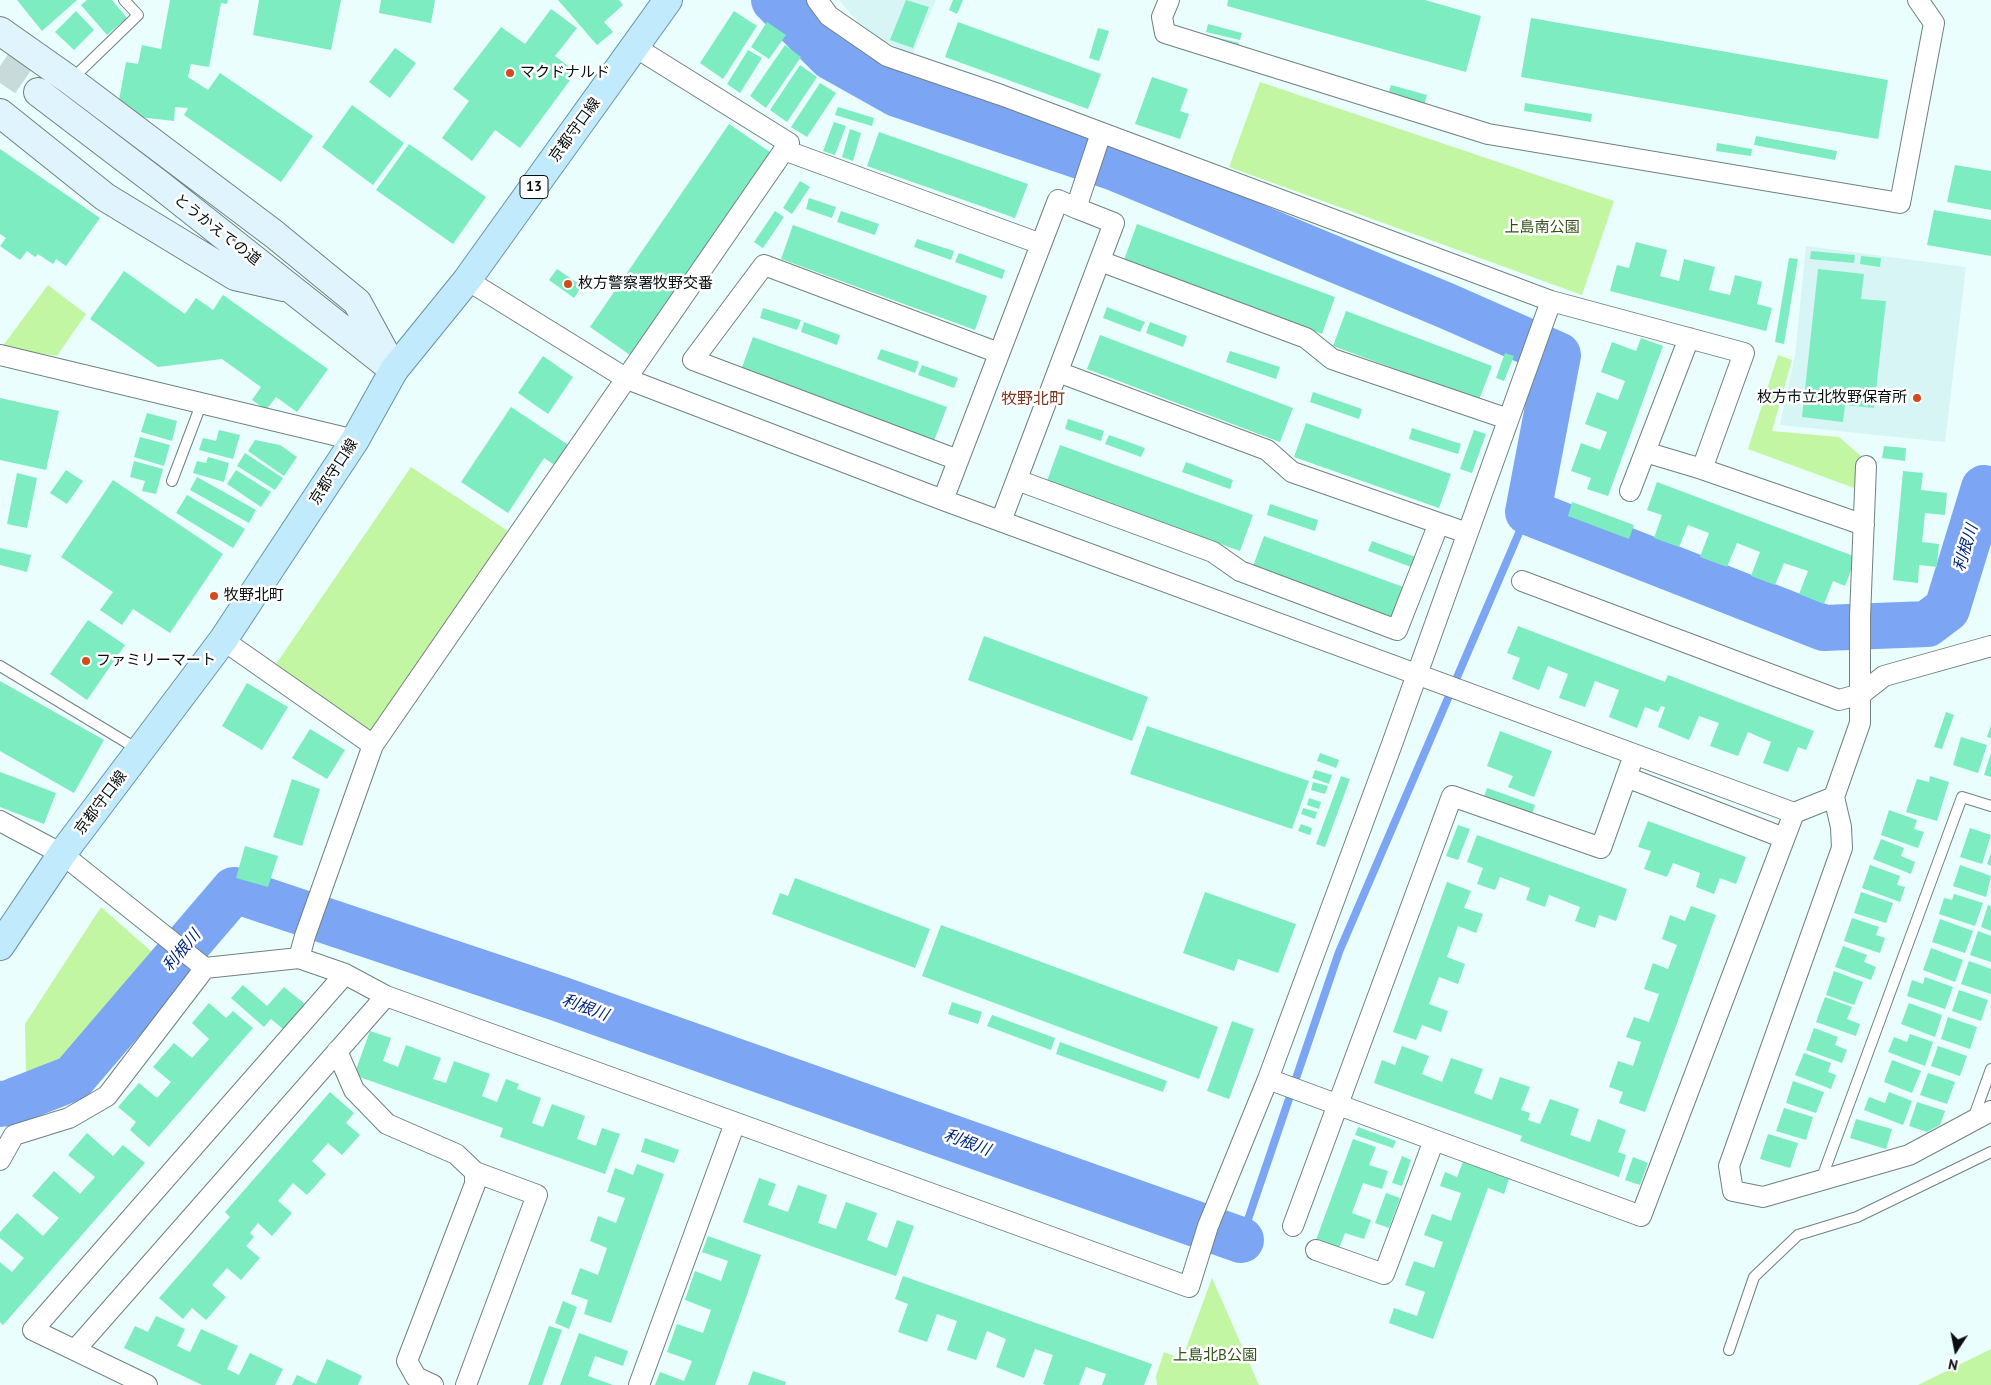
<!DOCTYPE html>
<html>
<head>
<meta charset="utf-8">
<style>
	body { margin:0 }
	#map { position:relative; width:1991px; height:1385px; overflow:hidden; background:#eafefe; font-family:"PT Sans",sans-serif }
	canvas { display:block }
	.north { position:absolute; left:1931px; top:1325px; width:50px; height:50px; -webkit-text-stroke:4px #fff; paint-order:stroke; rotate:191deg; font-size:14px; font-weight:700; line-height:20px; text-align:center; color:#080e0e }
	.north::after { content:''; display:block; margin:auto; width:18px; height:22px; background:#080e0e; clip-path:polygon(50% 0,100% 100%,50% 72%,0 100%) }
</style>
</head>
<body>
<div id="map">
<canvas width="1991" height="1385"></canvas>
<div class="north">N</div>
</div>
<script>
const context = document.querySelector('canvas').getContext('2d');
context.lineJoin = 'round';
function fillPath(path, color) {
  context.fillStyle = color;
  context.fill(path, 'evenodd');
}
function stroke(path, color, width, dash) {
  context.strokeStyle = color;
  context.lineWidth = width;
  context.lineCap = dash ? 'butt' : 'round';
  context.setLineDash(dash || []);
  context.stroke(path);
}
function label(font, color, halo, rows, align = 'center') {
  context.font = font + ' "PT Sans","Noto Sans JP",sans-serif';
  context.lineWidth = 5;
  context.setLineDash([]);
  context.textBaseline = 'middle';
  context.strokeStyle = halo;
  context.fillStyle = color;
  for (const [text, x, y, turn = 0] of rows) {
    context.save();
    context.translate(x, y);
    context.rotate((+turn || 0) * Math.PI / 180);
    context.textAlign = isNaN(turn) ? turn : align;
    if (halo) context.strokeText(text, 0, 0);
    context.fillText(text, 0, 0);
    context.restore();
  }
}
fillPath(new Path2D(`
	M839,0H936L912,56L865,31Z
	M1806,246L1966,267L1945,442L1780,425L1795,356Z`), '#d7f5f5');
fillPath(new Path2D(`
	M1260,82L1614,201L1582,295L1229,167Z
	M48,285L86,314L57,356L2,347Z
	M1778,355L1792,360L1772,431L1839,437L1861,456L1854,488L1748,449Z
	M411,467L508,531L370,731L276,664Z
	M101,907L159,958L72,1064L26,1080L25,1024Z
	M1212,1278L1259,1385H1157L1156,1376L1164,1352L1182,1359Z
	M1991,1349V1385H1918Z`), '#c3f6a3');
stroke(new Path2D(`
	M1241,1240L1339,952L1528,512`), '#7ca6f3', 8);
stroke(new Path2D(`
	M774,0L831,57L897,94L1115,168L1447,306L1558,355L1528,512L1824,628L1927,624L1947,609L1984,488
	M0,1104L9,1103L73,1078L234,890L557,998L1241,1240`), '#7ca6f3', 46);
fillPath(new Path2D(`
	M17,0H77L42,31Z
	M87,0H112L127,18L107,35L81,5Z
	M170,0H228L227,4L221,3L209,67L191,64L188,77L208,90L220,73L313,136L281,182L184,115L188,108L175,107L174,121L139,117L119,100L126,62L138,64L142,45L161,49Z
	M259,0H341L331,50L253,35Z
	M381,0H435L431,23L379,13Z
	M558,0H619L623,5L604,22L613,32L597,45Z
	M906,0L929,7L913,48L890,40Z
	M953,0H963L957,14L949,10Z
	M1228,0H1425L1481,16L1466,72L1227,6Z
	M551,9L577,28L555,56L576,72L520,148L495,130L472,161L442,138L469,101L453,89L501,27L525,44Z
	M76,11L94,30L74,50L55,32Z
	M734,11L757,26L723,79L700,63Z
	M1531,18L1888,80L1878,139L1521,77Z
	M767,22L786,35L769,59L751,47Z
	M958,22L1101,74L1088,109L945,57Z
	M1208,24L1242,33L1240,40L1206,32Z
	M1098,28L1109,31L1099,61L1089,58Z
	M1204,34L1239,43L1237,50L1203,41Z
	M785,45L801,57L766,108L750,96Z
	M395,48L416,63L390,98L369,82Z
	M748,50L762,58L740,93L727,84Z
	M800,65L817,77L787,122L770,110Z
	M1152,77L1188,89L1180,111L1189,114L1180,139L1135,124Z
	M820,83L836,93L807,137L791,127Z
	M1391,85L1427,95L1424,105L1388,95Z
	M1525,103L1592,114L1591,122L1524,111Z
	M352,105L404,143L373,185L322,147Z
	M838,107L874,118L872,126L835,115Z
	M834,122L846,126L835,155L823,151Z
	M729,124L770,152L630,355L590,327Z
	M850,129L861,133L853,161L842,157Z
	M879,132L1028,184L1015,218L867,166Z
	M1756,136L1837,151L1835,160L1754,145Z
	M1717,143L1752,149L1751,156L1716,151Z
	M409,144L486,197L453,244L376,190Z
	M0,149L100,218L66,266L56,259L53,264L38,254L35,257L27,251L20,260L0,246L6,238L0,234Z
	M1955,165L1991,171V210L1947,202Z
	M800,181L810,187L792,214L783,208Z
	M809,198L836,207L832,218L806,209Z
	M1934,210L1991,220V256L1927,245Z
	M775,211L784,217L763,248L754,242Z
	M841,211L879,224L875,235L837,222Z
	M1137,224L1335,297L1322,334L1124,260Z
	M793,225L987,296L975,330L781,259Z
	M917,239L954,251L951,260L914,247Z
	M1636,242L1667,250L1660,276L1679,281L1684,259L1715,267L1709,290L1730,295L1735,275L1762,282L1757,304L1772,308L1766,331L1610,291L1617,265L1629,268Z
	M1811,251L1855,255L1854,263L1810,259Z
	M959,253L1005,270L1002,279L955,262Z
	M1861,256L1881,258L1880,267L1860,264Z
	M1789,258L1798,259L1784,344L1775,342Z
	M557,269L582,286L574,298L549,280Z
	M1818,269L1864,274L1861,299L1886,301L1874,408L1845,405L1843,422L1802,417Z
	M124,271L185,314L196,298L213,310L223,295L328,369L297,412L276,397L266,410L252,400L261,387L222,359L158,367L90,319Z
	M1107,307L1145,322L1140,332L1103,318Z
	M763,308L801,320L797,330L760,318Z
	M1346,311L1492,366L1479,400L1333,346Z
	M804,322L840,335L837,345L801,332Z
	M1150,322L1187,336L1183,347L1146,333Z
	M1100,335L1293,408L1280,442L1087,369Z
	M753,337L947,407L934,441L741,370Z
	M1641,338L1663,346L1608,496L1587,489L1591,478L1571,471L1581,443L1600,450L1607,432L1585,424L1597,392L1618,400L1625,381L1601,372L1612,342L1636,351Z
	M881,349L919,362L915,373L877,359Z
	M1230,351L1280,367L1276,379L1226,362Z
	M1505,353L1514,356L1504,381L1496,378Z
	M543,356L573,377L548,414L518,393Z
	M922,365L958,378L954,388L918,375Z
	M1313,392L1362,409L1359,419L1310,402Z
	M0,398L59,411L46,470L0,460Z
	M511,407L570,446L556,466L544,458L508,513L461,482Z
	M147,413L177,421L172,441L141,432Z
	M1068,419L1104,431L1101,441L1065,429Z
	M1306,423L1451,474L1439,508L1294,457Z
	M1412,428L1461,444L1458,454L1409,439Z
	M219,430L240,435L233,459L199,450L203,438L216,441Z
	M1474,430L1486,434L1472,473L1460,469Z
	M1109,435L1145,448L1141,457L1105,444Z
	M140,437L170,445L164,466L134,457Z
	M255,440L280,445L297,457L284,476L248,451Z
	M1060,445L1253,515L1240,551L1047,481Z
	M1884,446L1906,448L1905,461L1882,458Z
	M245,453L283,478L275,490L237,466Z
	M208,457L229,463L224,482L193,473L197,461L206,463Z
	M134,461L163,469L156,494L142,491L145,481L130,477Z
	M1186,462L1233,480L1230,489L1182,472Z
	M66,470L83,481L67,504L50,493Z
	M236,470L271,492L261,507L227,484Z
	M1903,471L1923,473L1921,490L1947,493L1945,515L1925,513L1922,542L1939,544L1937,567L1919,565L1918,583L1893,580Z
	M17,473L37,478L27,528L7,524Z
	M197,477L256,510L249,523L190,490Z
	M113,480L223,554L170,633L133,609L122,625L100,610L113,592L61,557Z
	M1657,482L1856,557L1845,586L1833,581L1824,604L1799,594L1808,571L1784,563L1775,585L1751,576L1760,552L1737,543L1727,567L1700,557L1709,533L1688,525L1679,547L1654,538L1662,515L1647,510Z
	M187,495L245,529L233,548L176,513Z
	M1572,502L1634,525L1629,539L1568,516Z
	M1270,504L1318,520L1315,531L1267,515Z
	M1264,536L1406,588L1394,621L1252,569Z
	M1372,541L1418,558L1414,568L1368,551Z
	M0,548L31,555L27,572L0,565Z
	M88,620L125,645L87,700L50,674Z
	M1518,626L1665,682L1668,675L1814,731L1806,750L1798,747L1788,772L1763,763L1771,742L1748,732L1738,756L1710,746L1719,723L1699,716L1689,740L1658,727L1665,707L1661,706L1658,712L1645,707L1637,728L1609,717L1619,690L1595,681L1585,707L1559,698L1568,674L1548,666L1539,690L1512,679L1520,658L1507,653Z
	M984,636L1148,697L1132,741L968,680Z
	M0,681L104,740L74,793L0,751Z
	M247,683L288,707L262,750L222,726Z
	M1946,712L1954,715L1942,749L1934,747Z
	M1991,725V738L1987,737Z
	M1147,726L1309,781L1292,829L1130,774Z
	M310,729L345,750L327,779L292,758Z
	M1500,731L1552,751L1534,797L1508,787L1513,776L1487,766Z
	M1961,737L1987,745L1978,773L1953,765Z
	M1320,753L1339,760L1336,768L1317,761Z
	M1991,753V777L1984,775Z
	M1315,770L1332,775L1329,784L1312,778Z
	M0,772L56,793L44,824L0,807Z
	M1341,776L1350,779L1325,847L1316,844Z
	M1930,776L1949,782L1937,821L1906,812L1917,779L1929,782Z
	M292,779L320,789L302,846L273,837Z
	M1313,782L1328,786L1325,794L1311,790Z
	M1487,788L1535,805L1532,814L1484,797Z
	M1309,798L1321,802L1319,809L1307,805Z
	M1303,808L1317,812L1315,819L1301,814Z
	M1889,810L1917,820L1914,829L1924,832L1918,848L1881,835Z
	M1648,821L1746,857L1736,884L1720,878L1714,894L1696,887L1700,873L1673,863L1667,877L1644,869L1651,851L1638,847Z
	M1301,824L1312,828L1310,835L1298,831Z
	M1458,825L1470,829L1458,860L1446,856Z
	M1970,828L1991,835L1982,864L1960,857Z
	M1477,835L1627,889L1616,921L1599,915L1595,928L1575,921L1580,907L1549,895L1545,907L1526,900L1530,888L1500,877L1495,890L1477,884L1483,868L1467,862Z
	M1881,839L1904,848L1901,856L1915,862L1911,874L1873,859Z
	M245,846L278,856L268,887L236,878Z
	M1991,853V866L1987,864Z
	M1870,865L1900,876L1897,885L1905,887L1900,902L1862,888Z
	M1960,865L1991,876L1986,897L1953,886Z
	M795,878L930,929L915,968L772,914L780,893L788,896Z
	M1447,882L1471,891L1464,908L1483,914L1476,933L1458,926L1447,957L1465,964L1458,984L1439,977L1429,1004L1448,1011L1441,1032L1422,1025L1416,1040L1393,1032Z
	M1205,892L1296,924L1278,973L1238,959L1234,971L1183,953Z
	M1861,892L1893,903L1886,923L1854,913Z
	M1954,894L1983,903L1975,926L1939,914L1944,898L1952,900Z
	M1988,905L1991,906V931L1981,927Z
	M1691,906L1716,915L1645,1112L1619,1103L1623,1092L1609,1087L1618,1061L1633,1066L1641,1042L1626,1037L1634,1017L1649,1022L1659,994L1644,989L1653,963L1668,969L1677,945L1662,939L1670,915L1685,921Z
	M1852,918L1879,927L1876,935L1885,938L1880,953L1844,941Z
	M1940,919L1973,931L1965,953L1932,942Z
	M941,925L1218,1027L1199,1079L922,976Z
	M1978,931L1991,936V962L1970,955Z
	M1843,946L1867,955L1864,962L1876,967L1871,980L1835,967Z
	M1931,948L1963,960L1955,982L1923,970Z
	M1969,961L1991,969V994L1961,984Z
	M1834,971L1863,982L1854,1005L1826,995Z
	M1925,977L1953,987L1945,1009L1907,996L1912,980L1923,984Z
	M243,985L267,1006L284,987L305,1004L283,1029L271,1019L264,1027L231,998Z
	M1959,990L1988,1000L1981,1021L1952,1011Z
	M1825,997L1852,1007L1847,1019L1860,1024L1856,1036L1816,1022Z
	M952,1002L982,1012L978,1024L948,1014Z
	M209,1003L226,1018L233,1011L253,1028L149,1147L130,1130L136,1122L118,1107L139,1083L157,1098L171,1082L153,1067L174,1043L192,1058L209,1039L192,1023Z
	M1909,1003L1942,1015L1935,1037L1901,1024Z
	M992,1015L1055,1038L1051,1050L987,1026Z
	M1948,1017L1977,1027L1970,1049L1941,1039Z
	M1232,1021L1254,1029L1229,1099L1207,1091Z
	M1814,1028L1838,1037L1835,1045L1847,1050L1842,1063L1806,1050Z
	M370,1031L391,1038L383,1061L398,1067L406,1045L441,1058L433,1079L446,1083L454,1061L490,1074L482,1096L497,1102L506,1079L519,1084L517,1089L541,1098L532,1123L543,1127L552,1104L585,1116L577,1139L596,1146L602,1128L620,1134L605,1174L500,1137L503,1128L354,1075Z
	M1910,1034L1933,1042L1925,1066L1888,1052L1894,1037L1907,1042Z
	M1060,1042L1167,1081L1163,1092L1056,1054Z
	M1402,1046L1429,1056L1422,1074L1442,1082L1451,1058L1483,1069L1474,1093L1492,1100L1500,1077L1530,1087L1521,1110L1530,1113L1528,1120L1540,1124L1550,1099L1579,1109L1570,1135L1590,1142L1598,1119L1626,1130L1618,1152L1626,1155L1619,1177L1520,1141L1522,1136L1374,1083L1382,1060L1395,1065Z
	M1938,1046L1967,1056L1960,1076L1931,1066Z
	M1804,1053L1831,1063L1828,1072L1836,1075L1831,1089L1795,1075Z
	M1892,1060L1921,1071L1912,1093L1884,1082Z
	M1928,1073L1955,1082L1947,1104L1920,1095Z
	M1793,1081L1824,1092L1816,1113L1786,1103Z
	M330,1092L354,1113L346,1123L360,1135L342,1155L328,1143L312,1161L326,1174L307,1195L293,1183L278,1201L292,1213L272,1236L258,1223L250,1233L254,1237L246,1246L260,1258L241,1280L227,1268L212,1285L226,1297L206,1320L192,1308L183,1319L159,1298L230,1217L225,1212Z
	M1889,1092L1912,1101L1903,1125L1864,1110L1869,1097L1885,1103Z
	M1917,1102L1945,1111L1940,1125L1927,1132L1909,1126Z
	M1784,1108L1813,1117L1806,1140L1776,1131Z
	M1856,1119L1892,1129L1886,1149L1850,1138Z
	M1358,1127L1396,1141L1393,1148L1355,1135Z
	M87,1133L113,1156L123,1145L145,1163L3,1325L0,1322V1262L12,1272L24,1258L0,1238V1232L17,1213L43,1236L59,1218L32,1196L54,1171L80,1194L95,1177L68,1155Z
	M1768,1134L1798,1143L1790,1168L1760,1159Z
	M645,1138L679,1150L674,1163L641,1152Z
	M1353,1139L1376,1147L1369,1165L1388,1171L1382,1189L1363,1183L1352,1213L1371,1220L1364,1239L1345,1233L1339,1248L1316,1240Z
	M1402,1156L1411,1160L1402,1186L1392,1183Z
	M1633,1157L1648,1163L1640,1185L1625,1180Z
	M1463,1162L1509,1179L1504,1194L1488,1188L1433,1339L1389,1323L1394,1308L1417,1316L1425,1292L1405,1285L1414,1261L1434,1268L1443,1242L1424,1235L1432,1214L1451,1221L1461,1193L1440,1186L1445,1172L1457,1177Z
	M637,1164L664,1174L611,1323L584,1314L588,1300L571,1294L580,1268L598,1275L607,1248L590,1241L598,1216L616,1223L625,1198L607,1192L615,1168L633,1175Z
	M759,1178L776,1184L768,1205L788,1212L798,1185L827,1195L818,1223L836,1229L846,1202L877,1213L867,1240L887,1248L897,1220L914,1226L896,1276L743,1222Z
	M1386,1193L1400,1198L1389,1228L1375,1223Z
	M708,1236L761,1255L715,1385H655L660,1372L684,1381L692,1361L667,1352L677,1324L703,1333L711,1310L685,1300L695,1271L721,1281L728,1261L702,1252Z
	M903,1276L1152,1364L1144,1385H1102L1106,1374L1086,1367L1079,1385H1046L1043,1384L1053,1355L1035,1349L1024,1378L996,1367L1006,1339L987,1331L976,1360L947,1350L957,1321L937,1314L927,1342L898,1332L908,1304L895,1299Z
	M563,1301L577,1307L569,1329L555,1323Z
	M156,1316L185,1329L177,1346L190,1352L201,1329L238,1346L227,1369L239,1375L250,1353L283,1369L275,1385H202L124,1348L135,1326L148,1332Z
	M549,1326L562,1330L542,1385H528Z
	M579,1333L628,1351L623,1366L595,1356L588,1376L613,1385H560Z
	M327,1359L362,1376L358,1385H292L297,1375L316,1384Z
	M753,1371L786,1382L785,1385H748Z`), '#7decc1');
stroke(new Path2D(`
	M0,66L38,92`), '#c8dada', 28, [28, 14]);
const lane = new Path2D(`
	M71,80L138,15L124,0
	M172,481L202,402
	M0,666L139,750
	M1973,1119L1991,1069
	M1821,1180L1962,797L1991,806
	M1729,1350L1754,1277L1798,1235L1857,1217L1991,1152`);
const street = new Path2D(`
	M817,0L829,16L887,56L1001,95L1551,301L1744,353L1702,469L1864,525
	M1169,0L1162,17L1165,33L1488,134L1900,203L1934,23L1918,0
	M784,150L1041,244
	M1100,261L1306,338L1332,359L1508,419
	M467,280L627,379L943,500L1794,813L1834,797L1860,723V617L1866,466
	M0,355L355,440
	M1058,372L1267,450L1292,472L1467,533
	M1645,452L1702,469
	M958,460L693,360L764,265L999,353
	M1017,480L1213,552L1240,571L1397,630L1439,523
	M1630,491L1689,338
	M943,500L1058,200L1076,208L1101,133
	M1001,521L1114,223L1076,208
	M1522,581L1839,700L1861,694L1884,676L1991,646
	M223,640L373,745
	M1626,777L1784,838
	M1834,797L1841,827L1842,848L1729,1166L1733,1191L1763,1197L1909,1155L1991,1111
	M0,821L62,854L205,968L299,958L345,974L386,996L1189,1287L1208,1226L1268,1079L1392,744L1551,301
	M299,958L305,936L373,745L789,143L635,47
	M337,1051L354,1090L387,1124L456,1154L475,1172V1184L407,1361L416,1377L433,1385
	M1268,1079L1641,1216L1794,813
	M0,1160L14,1135L69,1118L107,1096L205,968
	M1293,1226L1452,796L1601,848L1634,755
	M1316,1250L1384,1274L1434,1140
	M75,1350L386,996
	M147,1385L33,1330L345,974
	M466,1385L537,1195L475,1172
	M639,1385L735,1123`);
const secondary = new Path2D(`
	M0,31L71,81L274,234L357,302L394,370
	M38,92L160,185L385,363
	M0,113L105,197L235,276L284,287`);
const primary = new Path2D(`
	M0,946L62,854L223,640L355,440L394,370L467,280L668,0`);
stroke(lane, '#708181', 12);
stroke(street, '#708181', 22);
stroke(secondary, '#708181', 30);
stroke(primary, '#6694a9', 30);
stroke(lane, '#fff', 10);
stroke(street, '#fff', 20);
stroke(secondary, '#e0f4fe', 28);
stroke(primary, '#c2eafd', 28);
for (const [x, y, r, color] of [
	[510,73,5,"#d24b19"],
	[568,284,5,"#d24b19"],
	[1917,398,5,"#d24b19"],
	[214,596,5,"#d24b19"],
	[86,661,5,"#d24b19"]
]) {
  const dot = new Path2D();
  dot.arc(x, y, r, 0, 2 * Math.PI);
  context.fillStyle = color;
  context.fill(dot);
  stroke(dot, '#fff', 2);
}
for (const [x, y, w] of [
	[534,187,28]
]) {
  const box = new Path2D();
  box.roundRect(x - w / 2, y - 11.5, w, 23, 4);
  context.fillStyle = '#fff';
  context.fill(box);
  stroke(box, '#080e0e', 1);
}
label('bold 14px', '#080e0e', null, [
	["13",534,187]
]);
label('15px', '#080e0e', '#fff', [
	["マクドナルド",520,73],
	["枚方警察署牧野交番",578,284],
	["枚方市立北牧野保育所",1907,398,"right"],
	["牧野北町",224,596],
	["ファミリーマート",96,661]
], 'left');
label('15px', '#080e0e', '#fff', [
	["京都守口線",575,130,-54],
	["とうかえでの道",217,230,38],
	["京都守口線",334,472,-57],
	["京都守口線",101,803,-53]
]);
label('15px', '#315119', '#fff', [
	["上島南公園",1542,228],
	["上島北B公園",1215,1356]
]);
label('16px', '#793520', '#fff', [
	["牧野北町",1033,399]
]);
label('italic 16px', '#00267b', '#fff', [
	["利根川",1966,548,-73],
	["利根川",182,951,-50],
	["利根川",585,1008,20],
	["利根川",967,1143,20]
]);
</script>
</body>
</html>
